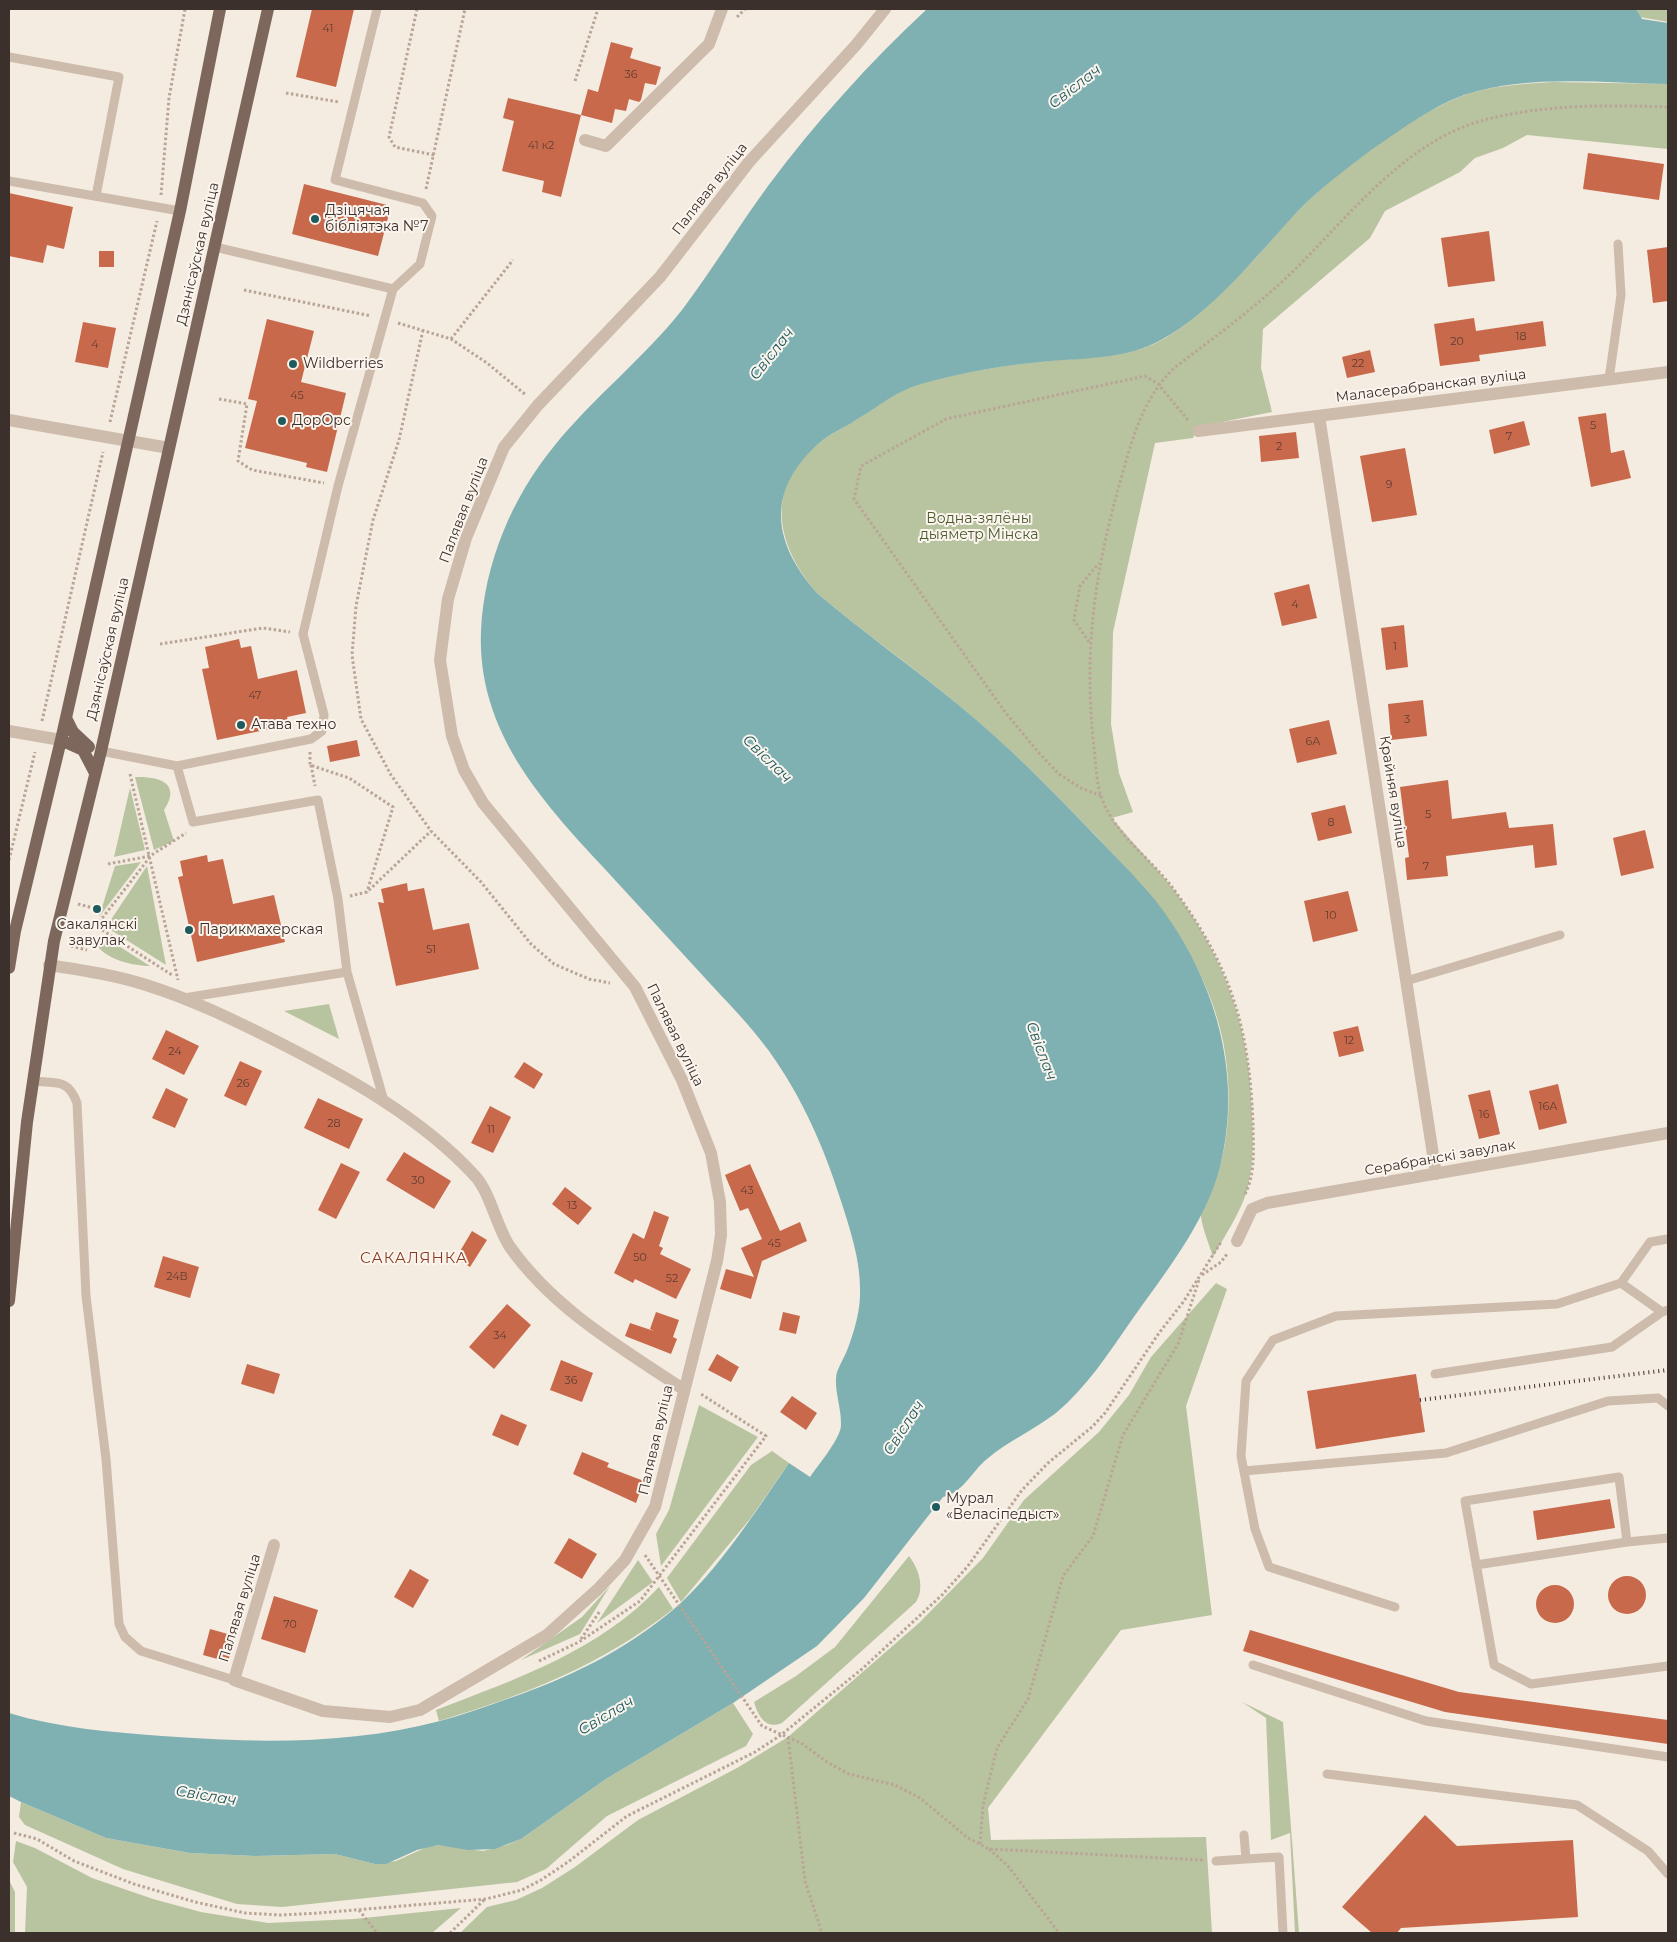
<!DOCTYPE html>
<html>
<head>
<meta charset="utf-8">
<style>
	body { margin:0 }
	#map { position:relative; width:1677px; height:1942px; overflow:hidden; background:#f4ebe1; font-family:Montserrat,sans-serif }
	canvas { display:block }
	.frame { position:absolute; inset:0; border:10px solid #3b302b; pointer-events:none }
</style>
</head>
<body>
<div id="map">
<canvas width="1677" height="1942"></canvas>
<div class="frame"></div>
</div>
<script>
const context = document.querySelector('canvas').getContext('2d');
context.lineJoin = 'round';
function fillPath(path, color) {
  context.fillStyle = color;
  context.fill(path, 'evenodd');
}
function stroke(path, color, width, dash) {
  context.strokeStyle = color;
  context.lineWidth = width;
  context.lineCap = dash ? 'butt' : 'round';
  context.setLineDash(dash || []);
  context.stroke(path);
}
function label(font, color, halo, rows, align = 'center') {
  context.font = font + ' Montserrat,sans-serif';
  context.lineWidth = 4;
  context.setLineDash([]);
  context.textBaseline = 'middle';
  context.strokeStyle = halo;
  context.fillStyle = color;
  for (const [text, x, y, turn = 0] of rows) {
    context.save();
    context.translate(x, y);
    context.rotate((+turn || 0) * Math.PI / 180);
    context.textAlign = isNaN(turn) ? turn : align;
    if (halo) context.strokeText(text, 0, 0);
    context.fillText(text, 0, 0);
    context.restore();
  }
}
fillPath(new Path2D(`
	M1636,9H1668V22L1640,17Z
	M1553,82L1668,84V149L1527,135L1503,148L1475,158L1460,172L1385,211L1370,238L1263,329L1261,368L1272,412L1197,427L1193,438L1155,443L1113,632L1111,724L1119,773L1133,812L1112,818C1136,848 1164,874 1185,905C1230,971 1250,1035 1252,1115C1253,1139 1254,1162 1248,1186C1243,1209 1224,1237 1213,1257C1209,1244 1203,1230 1201,1217C1200,1207 1216,1181 1219,1170C1231,1129 1231,1082 1223,1041C1206,958 1152,895 1096,836C1053,791 1010,748 962,708C915,668 864,633 817,593C775,544 764,486 820,442C832,433 847,426 859,418C880,405 898,390 922,383C962,372 1006,365 1048,361C1084,357 1124,359 1158,342C1200,321 1251,264 1282,228C1324,180 1403,119 1462,96C1491,85 1523,84 1553,82Z
	M135,777C159,776 182,783 164,810L174,841L154,850Z
	M130,788L145,850L114,857Z
	M141,862L99,917L115,866Z
	M147,866L166,965L106,927Z
	M103,936L150,966C135,966 106,960 97,945Z
	M329,1004L339,1039L284,1011Z
	M1216,1283L1227,1289L1186,1406L1212,1615L1121,1630L988,1808L991,1840L1206,1837L1212,1933H460L487,1907L516,1900L542,1888L575,1867L638,1820L737,1768L788,1737L919,1623L983,1558L1024,1500L1099,1432L1129,1395L1151,1357Z
	M699,1405L758,1437L661,1566L656,1534L669,1510Z
	M772,1451L789,1463L750,1519L681,1602L667,1578L751,1465Z
	M909,1556C919,1569 925,1588 916,1602L782,1723C766,1730 758,1716 754,1702L796,1676L835,1647Z
	M638,1560L653,1582L597,1623Z
	M610,1586L580,1634L521,1660L582,1617Z
	M659,1587L673,1609C602,1665 525,1695 439,1721L436,1710C516,1679 599,1651 659,1587Z
	M1242,1702L1283,1722L1299,1933H1295L1290,1833L1271,1840L1266,1718Z
	M733,1703L753,1734L746,1746L607,1816L546,1869L517,1882L282,1907L237,1904L123,1869L25,1825L19,1817L21,1802L106,1838L190,1853L255,1856L335,1854L375,1864L396,1861L427,1847L438,1845L483,1851L507,1845L521,1839L606,1779Z
	M16,1841L35,1848L92,1878L153,1899L201,1912L268,1923L354,1919L461,1908L432,1933H25L27,1887L13,1862Z
	M9,1880L15,1892V1933H9Z`), '#b8c4a0');
fillPath(new Path2D(`
	M927,9H1636L1642,19L1668,23V84C1602,83 1528,74 1464,95C1431,107 1400,130 1371,150C1346,169 1319,189 1297,212C1257,255 1213,312 1161,340C1127,359 1086,358 1050,361C1007,365 962,372 921,384C896,391 878,407 856,420C844,428 829,434 818,444C765,492 773,543 817,593C864,633 914,668 961,707C1007,745 1049,787 1090,830C1112,853 1135,876 1155,900C1214,975 1244,1073 1220,1167C1205,1224 1164,1274 1131,1321C1109,1353 1086,1388 1056,1413C1034,1430 1008,1441 987,1459C972,1471 963,1493 943,1497L864,1598L817,1646L733,1703L606,1779L521,1839L495,1849L468,1850L438,1845L417,1850L386,1864H375L335,1854L255,1856L190,1853L106,1838L21,1802L9,1796V1713C58,1728 110,1732 162,1736C254,1743 350,1745 440,1721C462,1715 485,1707 507,1699C567,1679 626,1650 674,1609C718,1571 756,1511 789,1463L810,1477C819,1464 841,1438 841,1425C842,1408 833,1388 837,1372C840,1364 845,1356 848,1348C855,1329 861,1308 860,1288C860,1259 850,1229 841,1201C824,1147 802,1097 769,1051C750,1025 727,1002 705,978C671,941 637,904 603,867C540,799 477,730 481,631C484,564 512,497 555,445C594,397 643,359 682,310C712,270 738,227 768,186C815,123 869,63 927,9Z`), '#7fb0b2');
fillPath(new Path2D(`
	M312,9H354L336,87L296,77Z
	M611,42L633,48L630,58L661,67L656,85L645,83L641,100L639,102L629,99L626,111L615,109L612,123L581,115L588,89L598,92Z
	M508,98L581,115L561,197L542,192L544,181L502,171L514,121L503,118Z
	M1588,153L1664,164L1659,200L1583,189Z
	M304,184L391,206L378,256L292,234Z
	M9,193L73,207L64,249L47,245L43,263L9,256Z
	M1489,231L1495,281L1448,287L1441,238Z
	M1668,247V301L1653,303L1647,250Z
	M99,251H114V267H99Z
	M1474,318L1476,331L1543,321L1546,346L1479,355L1480,361L1440,366L1434,324Z
	M267,319L314,331L301,382L346,393L327,472L306,467L307,463L245,448L257,401L248,399Z
	M83,322L116,328L108,368L75,362Z
	M1370,350L1375,372L1347,378L1342,357Z
	M1606,413L1611,453L1624,450L1631,478L1591,487L1578,417Z
	M1524,421L1530,445L1494,454L1489,430Z
	M1296,432L1299,458L1261,462L1259,436Z
	M1405,448L1417,515L1372,522L1360,456Z
	M1309,584L1317,618L1282,626L1274,593Z
	M1404,625L1408,667L1386,670L1381,628Z
	M239,639L241,648L251,646L258,679L297,670L306,713L287,717L289,725L217,740L202,669L209,668L205,647Z
	M1423,700L1427,736L1391,740L1388,704Z
	M1329,720L1337,754L1297,763L1289,729Z
	M357,740L360,756L330,762L327,746Z
	M1448,780L1452,819L1506,812L1509,828L1553,824L1557,865L1535,868L1533,845L1446,856L1448,876L1407,880L1405,858L1409,857L1400,787Z
	M1345,805L1352,833L1318,841L1311,813Z
	M1645,830L1654,868L1621,876L1613,838Z
	M207,855L208,862L223,859L233,904L274,895L285,942L197,962L178,877L183,876L180,861Z
	M407,883L408,891L424,888L433,930L469,923L479,969L396,986L378,902L384,903L381,889Z
	M1348,891L1358,931L1313,942L1304,901Z
	M1358,1026L1364,1051L1339,1057L1333,1032Z
	M166,1030L199,1046L184,1075L152,1059Z
	M240,1061L262,1071L246,1106L224,1096Z
	M524,1062L543,1074L534,1089L514,1077Z
	M1558,1084L1567,1123L1539,1130L1529,1091Z
	M166,1088L188,1099L175,1128L152,1118Z
	M1490,1090L1500,1134L1479,1139L1468,1095Z
	M318,1098L363,1119L349,1149L304,1128Z
	M490,1106L511,1117L493,1153L471,1143Z
	M404,1152L451,1181L434,1209L386,1180Z
	M341,1163L360,1172L336,1219L318,1210Z
	M750,1164L780,1231L800,1222L807,1241L762,1261L751,1299L720,1289L726,1269L754,1277L741,1248L762,1239L748,1208L740,1211L725,1175Z
	M565,1187L592,1208L578,1225L552,1204Z
	M654,1211L669,1217L659,1246L663,1248L660,1254L691,1269L676,1299L635,1279L633,1283L614,1273L633,1233L644,1239Z
	M472,1231L487,1240L470,1267L456,1258Z
	M163,1256L199,1267L190,1298L154,1287Z
	M507,1304L531,1325L494,1369L469,1347Z
	M656,1312L679,1320L673,1337L677,1339L671,1354L625,1336L630,1323L654,1331L650,1329Z
	M783,1312L800,1316L796,1334L779,1330Z
	M717,1354L739,1367L731,1382L708,1370Z
	M561,1360L593,1373L582,1402L550,1390Z
	M247,1364L280,1374L274,1394L241,1384Z
	M1416,1374L1425,1432L1316,1449L1307,1391Z
	M792,1396L817,1413L806,1430L780,1412Z
	M501,1414L527,1425L518,1446L492,1435Z
	M582,1452L609,1463L607,1467L644,1481L636,1503L573,1474Z
	M1610,1499L1615,1528L1537,1540L1533,1511Z
	M569,1538L597,1554L582,1579L554,1563Z
	M410,1569L429,1580L413,1608L394,1597Z
	M1608 1595a19 19 0 1 1 38 0a19 19 0 1 1-38 0Z
	M1536 1604a19 19 0 1 1 38 0a19 19 0 1 1-38 0Z
	M274,1596L318,1610L305,1653L261,1639Z
	M210,1629L235,1636L228,1662L203,1655Z
	M1250,1630L1459,1692L1668,1720V1744L1445,1712L1243,1651Z
	M1425,1815L1457,1846L1573,1840L1578,1917L1401,1928L1397,1933H1372L1342,1907Z`), '#c8694b');
stroke(new Path2D(`
	M417,9L389,137L395,147L434,155
	M737,17L745,9
	M575,81L598,9
	M286,93L339,102
	M426,189L465,9
	M161,195L169,98L185,9
	M244,290L371,316
	M398,323L451,339L487,363L526,395
	M423,330L399,440L373,520L356,606L352,655L361,719L391,775L431,831L481,882L531,944L554,964L589,979L610,983
	M451,339L513,260
	M219,399L247,404L238,461L252,470L324,483
	M110,422L157,221
	M1089,642L1074,620L1080,586L1099,563
	M160,644L263,628L290,632
	M42,721L103,452
	M310,752V765L349,778L393,807L367,892
	M311,765L315,786
	M130,774L178,980
	M1101,796L1081,788L1059,774L1039,753L1005,712L854,499L861,466L946,419L1145,376L1158,384L1188,420
	M150,857L96,926L172,975
	M9,860L35,752
	M108,864L150,856L186,833
	M350,896L367,892L431,831
	M78,904L97,909
	M71,946L87,950
	M1245,1194C1256,1173 1253,1146 1253,1123C1249,1026 1231,966 1172,887C1150,858 1113,833 1101,796C1096,782 1096,763 1094,748C1083,649 1095,569 1122,475C1134,434 1143,399 1174,368C1212,339 1251,311 1286,278C1345,222 1402,142 1484,120C1545,104 1607,105 1668,107
	M1202,1275L1221,1262L1227,1254
	M645,1555L762,1726L801,1743L827,1762L849,1774L895,1785L920,1798L968,1838L989,1849L1203,1860
	M581,1639L600,1611
	M539,1661L579,1642L640,1601L766,1436L701,1394
	M788,1737L805,1881L822,1933
	M14,1833L37,1839L74,1861L134,1884L195,1902L245,1913L280,1915L319,1913L486,1899L522,1890L541,1880L568,1862L627,1816L755,1752L781,1735L862,1669L942,1595L968,1566L1022,1490L1048,1463L1092,1427L1105,1413L1159,1333L1184,1301L1221,1242
	M980,1844L983,1805L997,1748L1028,1699L1063,1576L1093,1536L1123,1435L1178,1344L1199,1280
	M989,1849L1008,1866L1059,1933
	M359,1910L377,1933
	M450,1933L485,1899`), '#b9a596', 3, [2.5, 2.5]);
stroke(new Path2D(`
	M9,57L119,77L96,196
	M9,181L180,211
	M215,247L393,289
	M1609,379L1621,295L1618,244
	M101,751L177,766L311,739L322,731L324,715L303,634L338,486L393,289L420,264L432,216L423,203L335,180L377,9
	M177,766L193,822L318,800L338,899L347,972L184,998
	M347,972L384,1101
	M1406,981L1560,935
	M33,1081C56,1084 68,1078 77,1103L86,1296L106,1459L119,1624L125,1637L141,1651L234,1680
	M1621,1283L1650,1242L1668,1239
	M1435,1374L1612,1347L1662,1312
	M1244,1471L1446,1453L1608,1401L1658,1398L1668,1406
	M1668,1538L1627,1542L1619,1477L1465,1501L1494,1665L1531,1684L1668,1666
	M1476,1565L1627,1542
	M1395,1607L1269,1567L1255,1529L1241,1456L1246,1381L1273,1340L1336,1316L1557,1304L1621,1283L1662,1312L1668,1310
	M1253,1665L1426,1721L1668,1757
	M1327,1774L1577,1805L1648,1851L1668,1874
	M1244,1835L1246,1859L1279,1857L1283,1933
	M1216,1861L1246,1859`), '#cdbbac', 9);
stroke(new Path2D(`
	M585,140L606,146L709,44L722,9
	M1319,416L1436,1174
	M9,420L169,448
	M1198,431L1668,372
	M9,731L61,740
	M49,965C81,970 115,975 146,985C191,999 234,1020 276,1041C347,1077 421,1117 475,1176C490,1192 497,1228 510,1247C555,1310 620,1347 683,1389
	M1237,1241L1252,1209L1267,1203L1668,1133
	M274,1545L234,1680L323,1711L390,1717L420,1710L547,1635L598,1589L625,1560L655,1507L717,1261L721,1235L720,1202L711,1153L682,1080L635,987L483,803L464,770L452,736L440,660L448,599L466,538L504,447L538,405L660,277L749,162L856,45L885,9`), '#cdbbac', 12);
stroke(new Path2D(`
	M66,718L73,732L89,747
	M61,740L83,750L95,773
	M9,968L15,931L61,740L180,211L220,9
	M9,1301L27,1122L54,941L101,751L268,9`), '#7d675c', 12);
stroke(new Path2D(`
	M1420,1400L1668,1370`), '#3b302b', 4, [1, 4]);
for (const [x, y, r, color] of [
	[315,219,5,"#1f5a5e"],
	[293,364,5,"#1f5a5e"],
	[282,421,5,"#1f5a5e"],
	[241,725,5,"#1f5a5e"],
	[97,909,5,"#1f5a5e"],
	[189,930,5,"#1f5a5e"],
	[936,1507,5,"#1f5a5e"]
]) {
  const dot = new Path2D();
  dot.arc(x, y, r, 0, 2 * Math.PI);
  context.fillStyle = color;
  context.fill(dot);
  stroke(dot, '#fbf5ee', 2);
}
label('11px', '#5e3e33', null, [
	["41",328,29],
	["36",631,75],
	["41 к2",541,146],
	["18",1521,337],
	["20",1457,342],
	["4",95,345],
	["22",1358,364],
	["45",297,396],
	["5",1593,426],
	["7",1509,437],
	["2",1279,447],
	["9",1389,485],
	["4",1295,605],
	["1",1395,647],
	["47",255,696],
	["3",1407,720],
	["6А",1313,742],
	["5",1428,815],
	["8",1331,823],
	["7",1426,867],
	["10",1331,916],
	["51",431,950],
	["12",1349,1041],
	["24",175,1052],
	["26",243,1084],
	["16А",1548,1107],
	["16",1484,1115],
	["28",334,1124],
	["11",491,1130],
	["30",418,1181],
	["43",747,1191],
	["13",572,1206],
	["45",774,1244],
	["50",640,1258],
	["24В",177,1277],
	["52",672,1279],
	["34",500,1336],
	["36",571,1381],
	["70",290,1625]
]);
label('14px', '#3b302b', '#fbf5ee', [
	["Палявая вуліца",710,189,-52],
	["Дзянісаўская вуліца",198,254,-77],
	["Маласерабранская вуліца",1431,386,-7],
	["Палявая вуліца",464,510,-69],
	["Дзянісаўская вуліца",108,649,-77],
	["Крайняя вуліца",1393,792,81],
	["Палявая вуліца",675,1035,64],
	["Серабранскі завулак",1440,1158,-10],
	["Палявая вуліца",656,1440,-77],
	["Палявая вуліца",240,1608,-73]
]);
label('14px', '#3b302b', '#fbf5ee', [
	["Дзіцячая",325,211],
	["бібліятэка №7",325,227],
	["Wildberries",303,364],
	["ДорОрс",292,421],
	["Атава техно",251,725],
	["Сакалянскі",97,925,"center"],
	["завулак",97,941,"center"],
	["Парикмахерская",199,930],
	["Мурал",946,1499],
	["«Веласіпедыст»",946,1515]
], 'left');
label('14px', '#4a5a2e', '#fbf5ee', [
	["Водна-зялёны",979,519],
	["дыяметр Мінска",979,535]
]);
label('italic 15px', '#1f5a5e', '#fbf5ee', [
	["Свіслач",1075,87,-38],
	["Свіслач",772,354,-52],
	["Свіслач",767,759,44],
	["Свіслач",1041,1051,69],
	["Свіслач",904,1428,-57],
	["Свіслач",606,1716,-31],
	["Свіслач",206,1796,9]
]);
context.letterSpacing = '1px';
label('15px', '#8c3b22', '#fbf5ee', [
	["САКАЛЯНКА",414,1259]
]);
context.letterSpacing = '0px';
</script>
</body>
</html>
